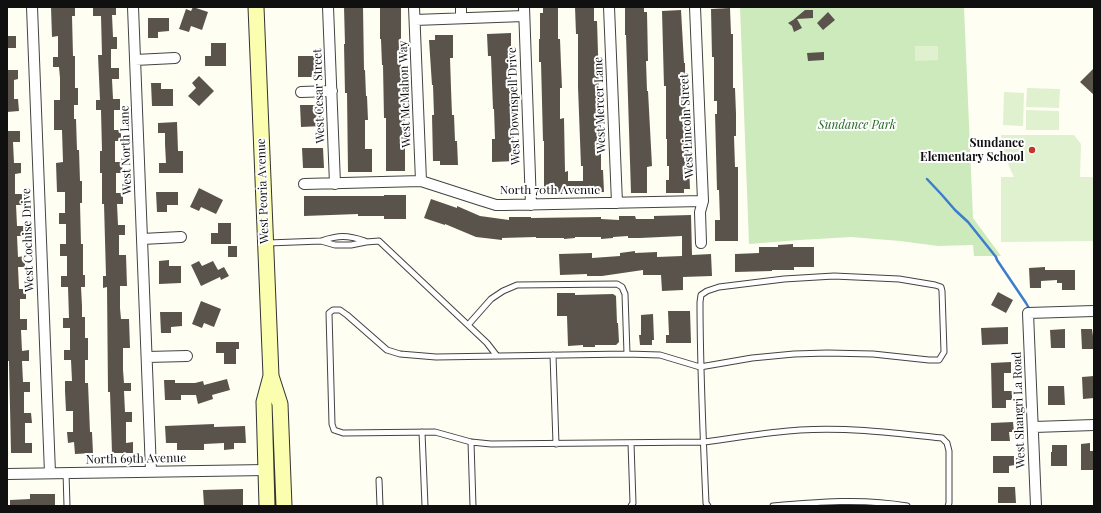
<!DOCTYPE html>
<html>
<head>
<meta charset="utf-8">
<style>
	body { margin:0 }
	#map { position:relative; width:1101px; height:513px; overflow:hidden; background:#fffef3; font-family:"Playfair Display",serif }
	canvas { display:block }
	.frame { position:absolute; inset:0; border:8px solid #101010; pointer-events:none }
</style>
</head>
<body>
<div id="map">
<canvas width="1101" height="513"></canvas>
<div class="frame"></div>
</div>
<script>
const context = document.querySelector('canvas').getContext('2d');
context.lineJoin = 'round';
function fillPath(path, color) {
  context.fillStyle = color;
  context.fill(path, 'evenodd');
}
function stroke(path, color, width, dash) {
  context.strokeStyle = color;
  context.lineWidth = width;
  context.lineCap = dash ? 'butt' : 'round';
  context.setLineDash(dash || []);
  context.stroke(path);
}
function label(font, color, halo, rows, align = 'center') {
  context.font = font + ' "Playfair Display",serif';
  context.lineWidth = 4;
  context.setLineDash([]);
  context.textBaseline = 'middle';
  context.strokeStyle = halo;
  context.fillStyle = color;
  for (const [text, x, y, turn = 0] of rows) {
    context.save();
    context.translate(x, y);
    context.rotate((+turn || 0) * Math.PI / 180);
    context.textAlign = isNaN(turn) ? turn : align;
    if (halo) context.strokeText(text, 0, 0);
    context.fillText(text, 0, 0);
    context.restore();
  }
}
fillPath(new Path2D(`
	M740,7H964L973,218L1001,256H974L973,245L938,246L900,241L851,237L800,240L749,244Z`), '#cceabc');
fillPath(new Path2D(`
	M915,46H938V60L915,61Z
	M1027,88L1060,89L1059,108L1026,107Z
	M1004,92L1024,93L1023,126L1003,125Z
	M1026,110L1059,111V130H1026Z
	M1001,135H1074L1081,144L1080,177H1094V241L1001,242V177H1014C1007,163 1003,150 1001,135Z`), '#dff1ce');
stroke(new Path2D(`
	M927,179L942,195L955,210L968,222L996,257L997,260L1026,303L1030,310`), '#3e7dce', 2.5);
fillPath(new Path2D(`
	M51,7H75V16H72L73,56H75V88H78V105H74V119H76L77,150H79L80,181H82V203H80L81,244H83V275H85V287H81L82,306V317H85V338H88V360H85V383H88L90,432H92L93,453L75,454L74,442L68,443L67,432H73V411H66L65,391V381H72L71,360H64V350H70V328H63V318H69L68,287H61V276H67V256H60V244H66V224H59V213H65V192H57L56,163L63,162L62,130H54V100H60V78L59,67H53V57H58V36L52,37Z
	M93,7H116V15H112L113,37H117V49H111V68H119V79H112L113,99H120V110H114V130H121V141H115V162H122L123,173H116V193H123V204H117L118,225H125V235H119V255H126L127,286H120V308L121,319H129L130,348H123V370L124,383H131V391H124L125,412H132V422H126V443L133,442V453H112L110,392H108L107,287L103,288V276H106L104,204H102V173H100V151H102L101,110H96V100H100L98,55H102L101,16H93Z
	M193,7L208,12L202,30L191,26L189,32L179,29L186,9L191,11Z
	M344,7H363L364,70H365L366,96H367L368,120H365V149H372V172H348L347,93H345L344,44H345Z
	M380,7H401V69H403L405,121V171H386V118H384L383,65H382L381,39H380Z
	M543,7H558V39H560L561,65L562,88H560V119L564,118L565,172L568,171V181H583V166H581L578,87V34H576L575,7H594V21H597L600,117H601V170H603L604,192L544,194V141H543L541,62H539V39H540V13H543Z
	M625,7H644V12H647L648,61H646L647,91H648L652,166L647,167V193H631L626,35H625Z
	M730,8L731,34H733V88H735L736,114V136H734L735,167H738V241H715V220H720L719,190H717L715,114H717V101H714V57H712L711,9Z
	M681,10L684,63H685L686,143L688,142L690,189H684V193H666V180H669V166H667V139H666V86H664L662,11Z
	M805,10H813V18L797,19L802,28L794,32L792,26L788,23L793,20Z
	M828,12L835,20L823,30L817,23Z
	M148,18H169V31L158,32V38H148Z
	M511,33V87L513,86L514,143H515L516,161L492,162V139H495L494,109H493L491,56H488L487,34Z
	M435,35H453V58H450L451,88L452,115H454L455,141H457L458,165H440V161H433L432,115H434L433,85H432L429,40H435Z
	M7,36H16V48H7Z
	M211,43H226V66H205V56H211Z
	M824,52V60L808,61L807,53Z
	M298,56H320V77H298Z
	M1094,68V95L1080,82Z
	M7,70H18V79L14,80V99H18L19,111L7,112Z
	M199,76L214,91L199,106L188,96L196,88L192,83Z
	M151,83H161V89H173V106H152Z
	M300,105H322V126L301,127Z
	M177,122L178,151H183V173H159V163H166L165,144V133H158V123Z
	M7,131H20V142H13L14,163H21V173L15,174V194H22V205H16L17,226H24V236H17L18,257L25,256V267H18L19,289H26V299H20V319H27V330H21L22,351L29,350V361H22L23,382H30V392H24V413H31L32,423H25V443H32V453H11L9,361H7Z
	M302,148H323L324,168H303Z
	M199,188L223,200L216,214L201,207L199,211L190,207Z
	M156,192H178V205H167V212H157Z
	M384,195H406V219H384V216H358V214L304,216V196H384Z
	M431,199L457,208V206L480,216L509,220V217H531V218L601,217V219L619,220V216H635L636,219H654V216L691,215L692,255L711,254L712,276L683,277V290L662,291L661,275H643V270L602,276H587V274L560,275L559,254L592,253V258L620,256V253L635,251V253L657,252V257L682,256V236L640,238H628V236L613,237V238L601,239V237H575V238L564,239V238H536V237L502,238V240L476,237L445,224V225L424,218Z
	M218,223H231V244H211V233H218Z
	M793,244V247H814V267H794V270H772V271L735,272V254L759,253V247H778V245Z
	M228,246H237V257H228Z
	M169,260V266H181V283L159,284V261Z
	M199,261L202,266L213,261L218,270L224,267L229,276L221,280L220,277L201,286L191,265Z
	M1045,267V270H1075V290H1062V283H1057V280L1041,281V288H1030L1029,268Z
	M998,292L1013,300L1006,313L991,305Z
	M557,293H575V295L613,294L616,296L617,323H618L619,342L616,345H595V347H583V345L568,346L567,316H557Z
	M201,301L221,309L214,327L204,323L202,328L192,324Z
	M668,311H690L691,343H666V335H669Z
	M160,312H182V326L171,327V333H161Z
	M653,314L654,340H652V345H640L639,335H641V315Z
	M1008,327V344L982,345L981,328Z
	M1065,329V348H1051L1050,330Z
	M1081,329H1092L1093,336H1094V349H1082Z
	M216,342H239V349H236V364H224V353H216Z
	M1011,362V373H1004V391H1012V400H1006V408H992L991,363Z
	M1094,376V398L1083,399L1082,377Z
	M227,379L230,390L212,395L213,399L198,404L196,395H181V400H165L164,380H175V383H195L203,381L204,385Z
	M1048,386H1064L1065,405H1048Z
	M1013,422L1014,432H1009L1010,441H991V423Z
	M214,424V427L245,426L246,443H234V449L224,450V443L204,444V450H177V443H166L165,426Z
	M1090,443V451H1094V470H1081V444Z
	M1052,445H1067V466H1051V452H1052Z
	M993,456H1014L1015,465L1009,466V473H993Z
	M998,487H1015L1016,503H998Z
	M243,489V506H204L203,490Z
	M30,494H55V506H10V500L30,499Z`), '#59534c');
const service = new Path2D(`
	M321,241C339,235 347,235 365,241
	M268,243L321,241L335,245H351L366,242L379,241L487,343L497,356
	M468,325L491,299L503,291L517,285L617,284L622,287L625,294L627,354
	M553,355L556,444
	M422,432L425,506
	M471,442L473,506
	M631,443L633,503L631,506
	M66,473L67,506
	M379,480L380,506
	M708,506L706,503C703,436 700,369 700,302L701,295L707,291L719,287L784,279L834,276L899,279L935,285L941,287L942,291L944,352L939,360H929L873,354L827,353L794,354L752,358L700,367L660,355L627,354L436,357L400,354L387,350L347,315L340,310H333L329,313L332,424L334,430L343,433L435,432L471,442L491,444L704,442C736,438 768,432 800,430C848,427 895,433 942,438L947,443L949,451V503L948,506
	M773,506C817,502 863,498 907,506`);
const minor = new Path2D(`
	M32,7L50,473
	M133,7L151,471
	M328,7L335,184
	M414,7L421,181
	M461,7V18
	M524,7L531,205
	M609,7L617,203
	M695,7L703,201L700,212L701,243
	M415,20L524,16
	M135,60L175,58
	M301,92L332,91
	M304,184L421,181L480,200L496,205H504L703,201
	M142,239L181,237
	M147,357L187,356
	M1034,427L1094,425
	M7,474L266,470
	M1036,506L1028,313L1094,311`);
const secondary = new Path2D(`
	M256,7L271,376L280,404L284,506
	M267,506L264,402L271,376`);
stroke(service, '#434343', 7);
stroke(minor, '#434343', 12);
stroke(secondary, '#323232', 17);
stroke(service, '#fff', 5);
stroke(minor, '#fff', 10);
stroke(secondary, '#fafeae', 15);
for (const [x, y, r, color] of [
	[1032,150,4,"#c13827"]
]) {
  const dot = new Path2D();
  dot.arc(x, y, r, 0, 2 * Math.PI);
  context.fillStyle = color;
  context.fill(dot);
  stroke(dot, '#fff', 1.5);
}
label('12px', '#101010', '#fff', [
	["West McMahon Way",405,94,-92],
	["West Cesar Street",319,96,-92],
	["West Mercer Lane",600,105,-92],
	["West Downspell Drive",514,106,-92],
	["West Lincoln Street",687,126,-93],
	["West North Lane",126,150,-92],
	["North 70th Avenue",550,190],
	["West Peoria Avenue",263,191,-92],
	["West Cochise Drive",28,240,-92],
	["West Shangri La Road",1019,410,-92],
	["North 69th Avenue",136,459,-1]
]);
label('italic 12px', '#22691f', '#fff', [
	["Sundance Park",857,125]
]);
label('bold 12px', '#101010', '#fff', [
	["Sundance",1024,143],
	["Elementary School",1024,157]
], 'right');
</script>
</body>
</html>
